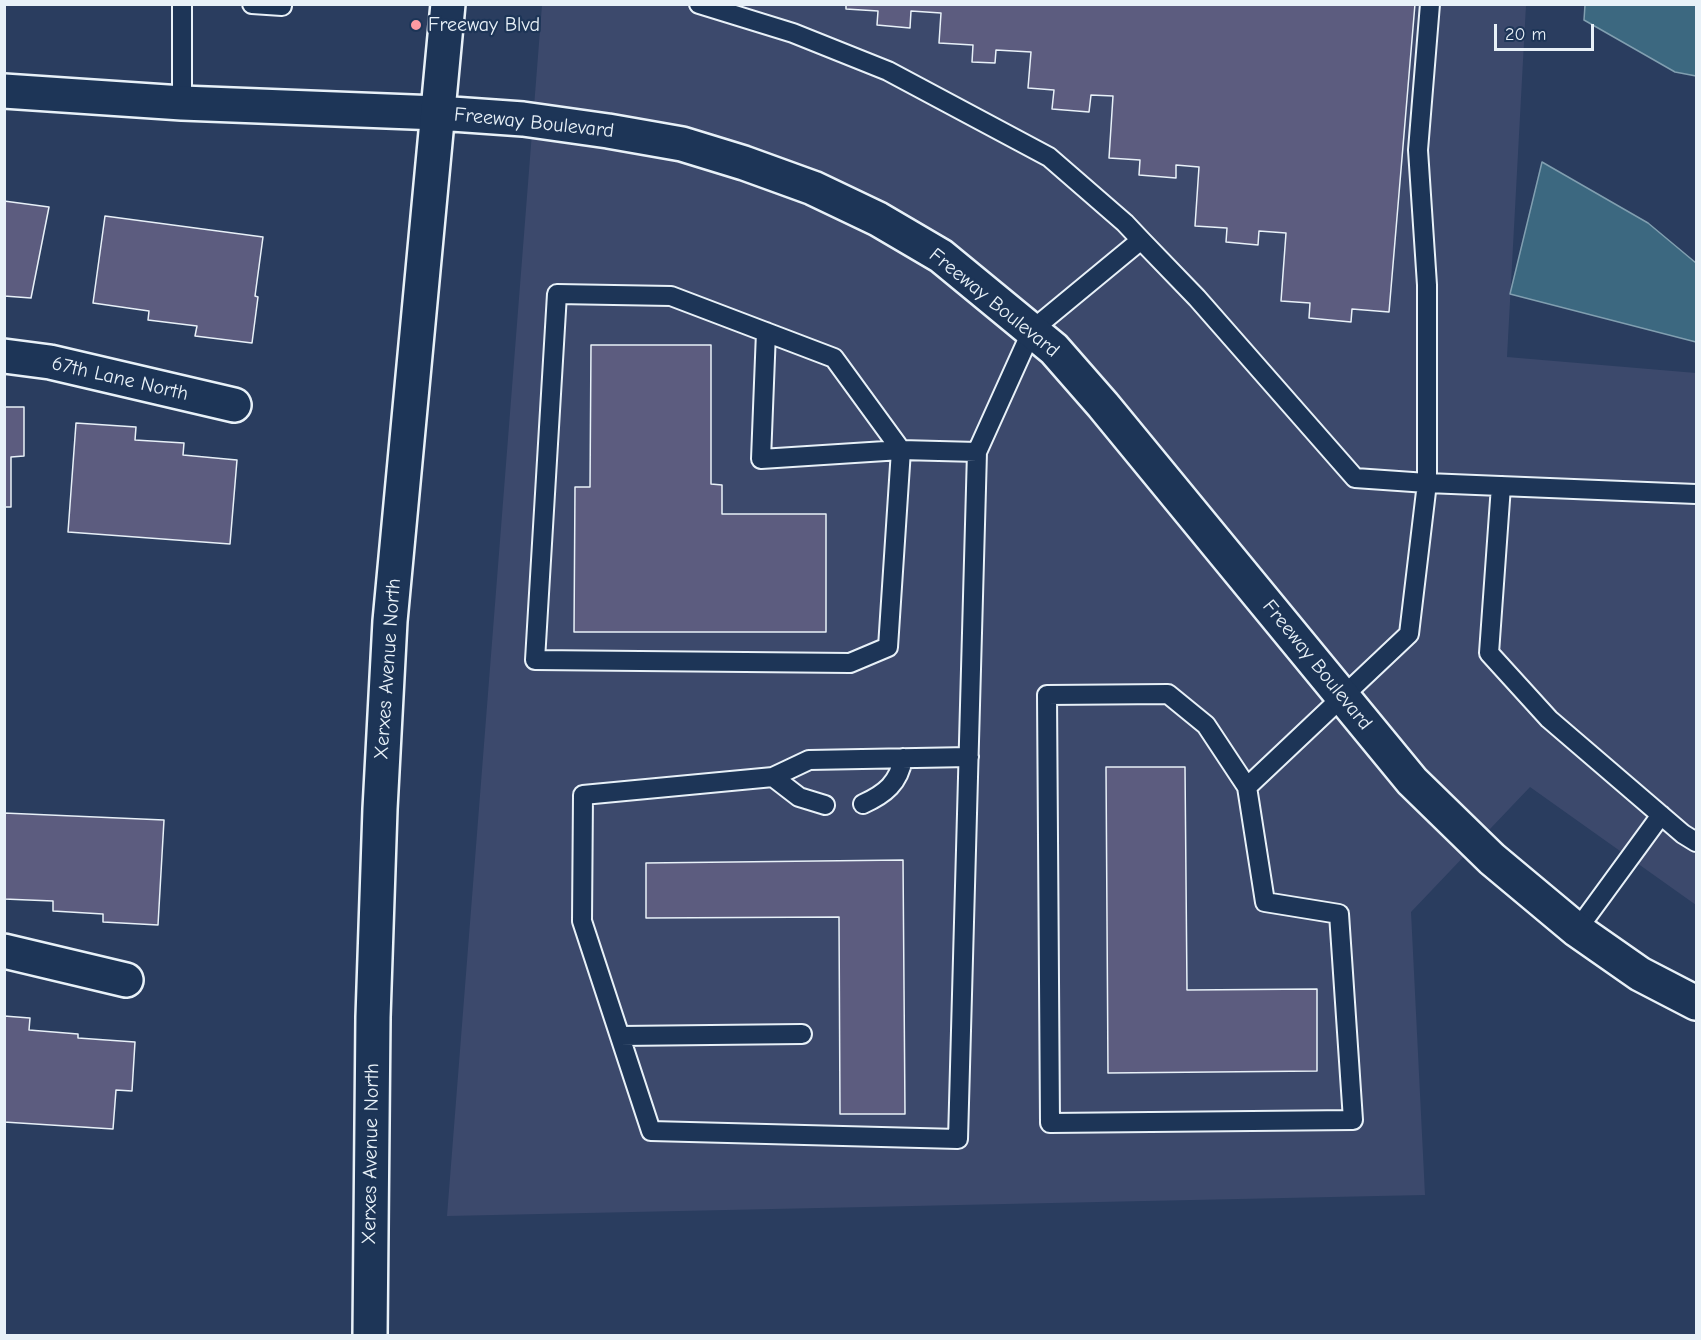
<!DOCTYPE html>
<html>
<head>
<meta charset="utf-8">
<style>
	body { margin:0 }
	#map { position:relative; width:1701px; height:1340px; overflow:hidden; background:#2a3d5f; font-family:"Comic Neue",sans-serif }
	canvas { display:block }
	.frame { position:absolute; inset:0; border:6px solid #e8f1f8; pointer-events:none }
	.scale { position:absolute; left:1494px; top:24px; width:100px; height:27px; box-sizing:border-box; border:3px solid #e8f1f8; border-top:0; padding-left:8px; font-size:18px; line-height:21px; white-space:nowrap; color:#e8f1f8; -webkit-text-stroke:4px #1d3557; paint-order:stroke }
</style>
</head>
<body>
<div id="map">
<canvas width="1701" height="1340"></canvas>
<div class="frame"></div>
<div class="scale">20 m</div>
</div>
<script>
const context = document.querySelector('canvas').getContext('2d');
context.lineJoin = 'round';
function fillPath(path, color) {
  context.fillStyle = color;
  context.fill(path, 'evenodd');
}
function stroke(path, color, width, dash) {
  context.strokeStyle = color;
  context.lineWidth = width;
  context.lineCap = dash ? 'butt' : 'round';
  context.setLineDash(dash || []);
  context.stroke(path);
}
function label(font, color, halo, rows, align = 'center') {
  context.font = font + ' "Comic Neue",sans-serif';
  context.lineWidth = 4.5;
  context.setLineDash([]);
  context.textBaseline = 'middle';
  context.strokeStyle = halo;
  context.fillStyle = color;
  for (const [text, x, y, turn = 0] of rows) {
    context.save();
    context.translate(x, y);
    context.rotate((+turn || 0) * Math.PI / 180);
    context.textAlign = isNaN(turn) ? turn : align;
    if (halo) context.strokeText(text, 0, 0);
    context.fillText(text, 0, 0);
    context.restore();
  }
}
fillPath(new Path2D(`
	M542,5H1526L1507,357L1696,373V905L1530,787L1411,912L1425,1195L447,1216Z`), '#3c496c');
const water = new Path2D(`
	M1585,5H1696V76L1675,72L1584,20Z
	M1542,162L1648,223L1696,263V342L1510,294Z`);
fillPath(water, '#3c6880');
stroke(water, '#819fb0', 1.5);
const building = new Path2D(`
	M846,4H1415L1389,312L1352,309L1351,322L1309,318L1310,303L1281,301L1286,233L1259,231L1258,245L1226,242L1227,228L1195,226L1199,167L1176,165V178L1139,175L1140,160L1109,158L1113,96L1091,95L1089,112L1052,109L1054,90L1028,88L1031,52L996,50L995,63L972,62L973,45L939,43L941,13L911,11L910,28L877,25L878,11L846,9Z
	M4,201L49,207L31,298L4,296Z
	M105,216L263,237L255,296L258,297L252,343L195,336L197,326L148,320L149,311L93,303Z
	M591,345H711V484L722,485V514H826V632H574L575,487H590Z
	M4,407H24V456L11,457V507H4Z
	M76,423L136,427L135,440L184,443L183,455L237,460L230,544L68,532Z
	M1106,767H1185L1187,990L1317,989V1071L1108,1073Z
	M4,813L164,820L158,925L103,922V914L53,911V901L4,899Z
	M903,860L905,1114H840L839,917L646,918V863Z
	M4,1016L30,1018L29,1030L78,1034V1038L135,1042L132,1091L116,1090L113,1129L4,1122Z`);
fillPath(building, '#5c5c7f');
stroke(building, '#e8f1f8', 1.5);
const lane = new Path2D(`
	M252,4L282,6V4
	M699,4L793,33L888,71L1049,157L1125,223L1141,240L1197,298L1355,478L1427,483L1696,494
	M182,103V4
	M766,332L761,459L901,450L888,647L850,663L535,660L557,294L671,296L834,358L901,450L977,452
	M1501,486L1489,653L1549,719L1683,834L1696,842
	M969,757L809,760L773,777L583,795L582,921L651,1131L958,1139L977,452L1032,330L1141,240
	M773,777L799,797L825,805
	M1247,787L1206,725L1168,694L1047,695L1050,1123L1353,1120L1339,914L1265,902L1247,787L1409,634L1427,483V285L1418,150L1430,4
	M863,804C885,794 899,783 903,758
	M1577,930L1661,815
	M620,1036L802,1034`);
const street = new Path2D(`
	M4,91L182,103L438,113
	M4,356L50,362L234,405
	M4,951L126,980`);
const secondary = new Path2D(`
	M438,113L523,119L608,131L682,144L744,163L813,188L878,219L941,256L1054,349L1103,405L1412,781L1492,859L1577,930L1640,974L1696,1003
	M370,1336L373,1017L380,809L390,621L448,4`);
stroke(lane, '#e8f1f8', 22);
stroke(street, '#e8f1f8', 38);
stroke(secondary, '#e8f1f8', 38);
stroke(lane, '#1d3557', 18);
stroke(street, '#1d3557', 33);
stroke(secondary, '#1d3557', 33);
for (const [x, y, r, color] of [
	[416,25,6,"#ff9aa2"]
]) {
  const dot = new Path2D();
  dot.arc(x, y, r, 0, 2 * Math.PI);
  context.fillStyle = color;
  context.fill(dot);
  stroke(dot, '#1d3557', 2);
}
label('20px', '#e8f1f8', '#1d3557', [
	["Freeway Blvd",428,25]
], 'left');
label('20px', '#e8f1f8', '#1d3557', [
	["Freeway Boulevard",534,123,6],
	["Freeway Boulevard",994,303,39],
	["67th Lane North",120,379,13],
	["Freeway Boulevard",1317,665,51],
	["Xerxes Avenue North",388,669,-86],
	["Xerxes Avenue North",371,1154,-89]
]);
</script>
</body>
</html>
